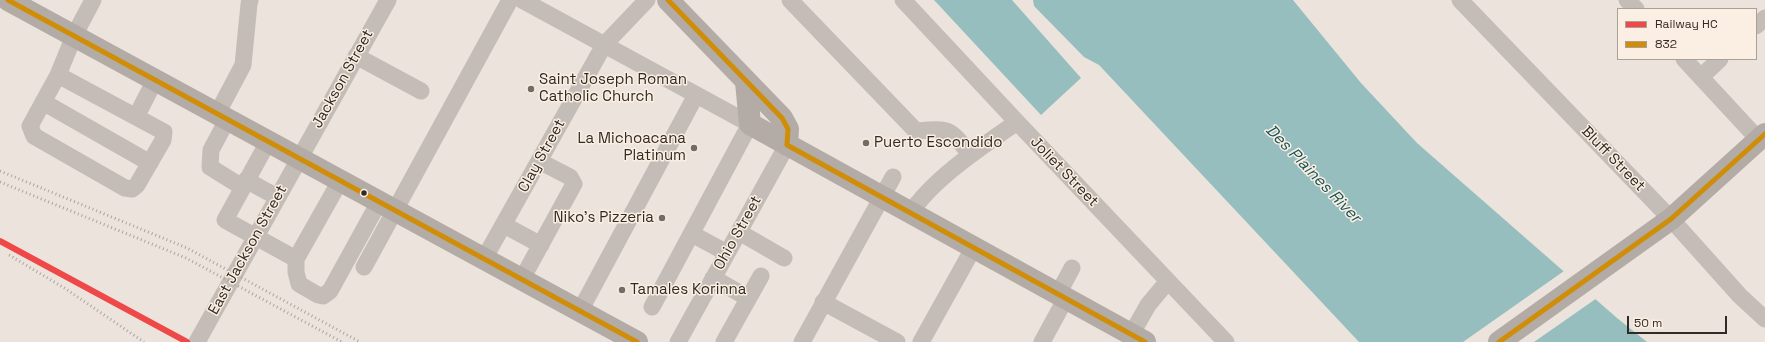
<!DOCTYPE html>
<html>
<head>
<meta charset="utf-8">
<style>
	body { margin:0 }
	#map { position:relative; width:1765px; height:342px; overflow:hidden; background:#ece4dc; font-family:"Space Grotesk",sans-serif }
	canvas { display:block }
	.legend { position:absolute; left:1617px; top:8px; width:140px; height:52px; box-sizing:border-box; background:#faefe2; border:1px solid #aba096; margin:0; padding:5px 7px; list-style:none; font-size:12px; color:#342a25 }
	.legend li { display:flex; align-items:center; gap:8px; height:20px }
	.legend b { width:20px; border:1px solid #aba096 }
	.scale { position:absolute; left:1627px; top:316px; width:100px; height:18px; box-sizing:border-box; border:2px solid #342a25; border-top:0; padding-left:5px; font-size:12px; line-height:14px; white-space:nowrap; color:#342a25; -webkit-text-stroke:3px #faefe2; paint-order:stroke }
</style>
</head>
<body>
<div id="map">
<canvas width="1765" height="342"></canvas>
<ul class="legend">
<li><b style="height:5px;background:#ee4848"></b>Railway HC</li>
<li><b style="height:5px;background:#d08d07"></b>832</li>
</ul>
<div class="scale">50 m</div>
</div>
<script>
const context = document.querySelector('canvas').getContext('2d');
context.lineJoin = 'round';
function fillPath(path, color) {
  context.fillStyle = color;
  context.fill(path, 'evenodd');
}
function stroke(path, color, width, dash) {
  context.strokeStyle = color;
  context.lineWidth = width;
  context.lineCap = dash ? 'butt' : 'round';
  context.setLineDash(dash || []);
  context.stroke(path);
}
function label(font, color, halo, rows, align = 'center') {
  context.font = font + ' "Space Grotesk",sans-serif';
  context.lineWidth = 3;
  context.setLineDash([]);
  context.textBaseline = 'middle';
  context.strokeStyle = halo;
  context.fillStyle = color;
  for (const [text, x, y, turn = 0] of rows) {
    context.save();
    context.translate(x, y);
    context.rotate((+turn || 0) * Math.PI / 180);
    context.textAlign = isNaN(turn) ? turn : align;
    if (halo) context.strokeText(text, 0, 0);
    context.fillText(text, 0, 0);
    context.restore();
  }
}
fillPath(new Path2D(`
	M934,0H1012L1081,78L1041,115Z
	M1033,0H1293L1361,83L1417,143L1617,318L1647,342H1359L1099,65L1084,57L1034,6Z`), '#97bebe');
fillPath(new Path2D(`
	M1563,269L1597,298L1534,342H1463L1564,271Z`), '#ece4dc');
stroke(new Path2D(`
	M522,0L750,124L652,307
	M790,0L916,131C950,128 949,128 970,154
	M903,0L1017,122L1226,342
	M1460,0L1671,219L1740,296L1765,319
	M1627,0L1636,9
	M1756,26L1765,18
	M356,56L421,91
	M1684,59L1759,140
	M58,75L164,132L163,140L137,185L132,189L125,188L34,136L30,126L58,75L74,36L93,0
	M1701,77L1720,59
	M43,102L150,163
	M217,114L243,65L249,4L250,0
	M136,117L155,80
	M227,120L211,150L210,167L242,187
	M268,142L225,220L296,259L340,181
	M246,180L277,197
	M910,214C932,179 983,146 1017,122
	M504,225L541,245
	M739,232L784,258
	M692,234L727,253
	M296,259V272L299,284L318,295L323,296L330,291L379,202
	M484,259L604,45L647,0
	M364,267L510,0
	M713,278L748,298
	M522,279L574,184L570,177L539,161
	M1058,294L1072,268
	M823,302L897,342
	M580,311L696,95
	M1131,335L1148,305L1168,281
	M197,342L388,0
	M678,342L787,145
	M724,342L761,276
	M802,342L893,177
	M921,342L974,247
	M1042,342L1066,298`), '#c4bcb6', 17);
stroke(new Path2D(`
	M8,0L637,342
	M668,0L782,118L788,129L787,145
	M746,82L750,124L1145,342
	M1499,342L1671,219L1765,134`), '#b3aba5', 22);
stroke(new Path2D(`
	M0,171L187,248L360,342
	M0,182L186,258L342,342
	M9,255L66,289L144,342`), '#aca5a0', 3, [1, 3]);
stroke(new Path2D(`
	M8,0L637,342
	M668,0L782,118L788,129L787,145L1145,342
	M1499,342L1671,219L1765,134`), '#d08d07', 5);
stroke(new Path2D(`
	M0,241L187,342`), '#ee4848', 6);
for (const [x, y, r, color] of [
	[531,89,4,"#746b65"],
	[866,143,4,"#746b65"],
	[694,148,4,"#746b65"],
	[364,193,3.5,"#342a25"],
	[662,218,4,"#746b65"],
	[622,290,4,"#746b65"]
]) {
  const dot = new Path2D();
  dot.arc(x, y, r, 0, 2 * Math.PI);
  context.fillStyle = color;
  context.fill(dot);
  stroke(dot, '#faefe2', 1.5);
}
label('15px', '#342a25', '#faefe2', [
	["Jackson Street",343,79,-61],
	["Clay Street",542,156,-61],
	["Bluff Street",1613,159,46],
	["Joliet Street",1064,172,46],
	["Ohio Street",738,233,-61],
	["East Jackson Street",248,250,-61]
]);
label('15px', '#342a25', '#faefe2', [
	["Saint Joseph Roman",539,80],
	["Catholic Church",539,97],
	["La Michoacana",686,139,"right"],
	["Platinum",686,156,"right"],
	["Puerto Escondido",874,143],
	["Niko's Pizzeria",654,218,"right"],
	["Tamales Korinna",630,290]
], 'left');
label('italic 16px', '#185458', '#faefe2', [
	["Des Plaines River",1313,174,46]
]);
</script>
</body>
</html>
